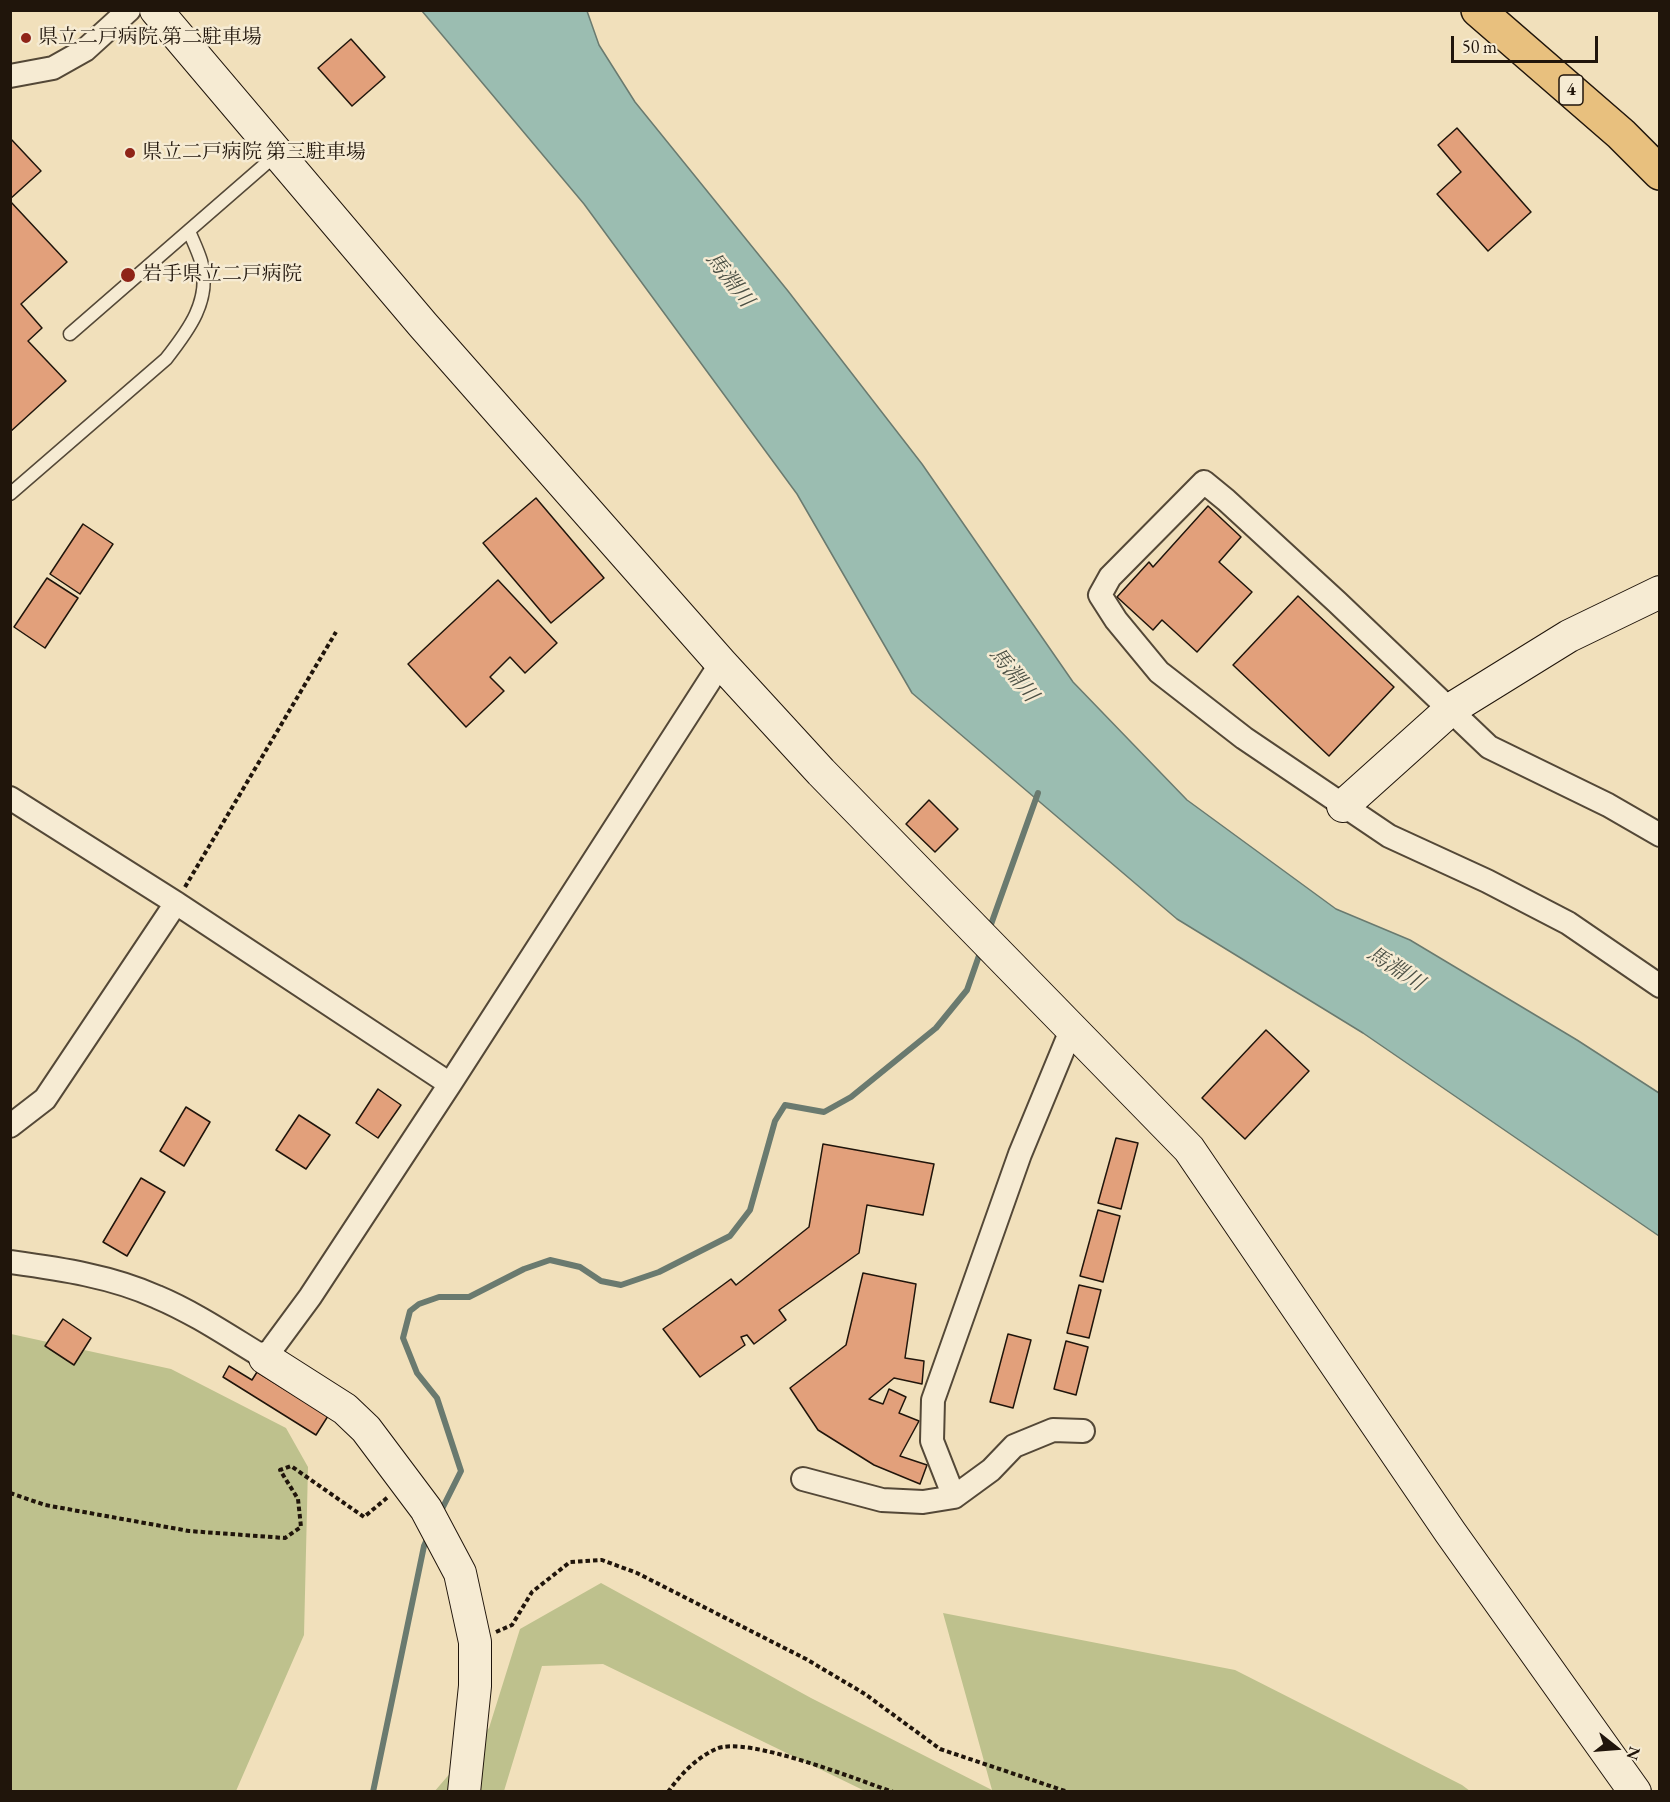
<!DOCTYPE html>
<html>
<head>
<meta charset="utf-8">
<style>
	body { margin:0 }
	#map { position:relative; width:1670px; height:1802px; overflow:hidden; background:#f1e0bb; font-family:"EB Garamond",serif }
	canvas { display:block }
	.frame { position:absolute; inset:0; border:12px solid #20150b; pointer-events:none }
	.north { position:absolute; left:1586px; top:1718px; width:60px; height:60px; -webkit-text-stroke:4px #f6ebd3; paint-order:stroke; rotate:107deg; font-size:16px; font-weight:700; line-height:24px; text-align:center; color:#20150b }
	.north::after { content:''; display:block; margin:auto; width:21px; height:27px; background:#20150b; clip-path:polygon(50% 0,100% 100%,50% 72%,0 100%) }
	.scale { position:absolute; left:1451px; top:36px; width:147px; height:27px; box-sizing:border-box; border:3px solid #20150b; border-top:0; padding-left:8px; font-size:18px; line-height:21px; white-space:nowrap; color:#20150b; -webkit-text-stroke:4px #f6ebd3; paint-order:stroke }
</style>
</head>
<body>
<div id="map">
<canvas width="1670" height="1802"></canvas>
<div class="frame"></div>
<div class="north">N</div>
<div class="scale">50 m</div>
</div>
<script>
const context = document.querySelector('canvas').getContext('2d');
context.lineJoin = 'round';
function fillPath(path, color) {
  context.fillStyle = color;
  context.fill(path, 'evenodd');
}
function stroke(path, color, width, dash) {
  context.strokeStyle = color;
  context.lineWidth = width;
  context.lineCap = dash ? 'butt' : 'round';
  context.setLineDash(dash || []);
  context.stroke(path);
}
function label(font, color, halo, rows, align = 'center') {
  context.font = font + ' "EB Garamond","Noto Serif JP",serif';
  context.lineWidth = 5;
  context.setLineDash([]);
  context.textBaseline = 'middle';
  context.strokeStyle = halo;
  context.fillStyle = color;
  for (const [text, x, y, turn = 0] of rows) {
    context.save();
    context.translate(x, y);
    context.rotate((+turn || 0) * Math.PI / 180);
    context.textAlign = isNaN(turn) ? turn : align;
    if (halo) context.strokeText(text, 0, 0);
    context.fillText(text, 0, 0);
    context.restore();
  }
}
fillPath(new Path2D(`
	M11,1334L171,1369L286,1428L308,1467L304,1635L236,1791L11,1792Z
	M601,1583L811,1698L992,1790L943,1613L1235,1670L1462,1785L1470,1791H865L603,1664L542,1666L504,1791L434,1792L489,1728L520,1629Z`), '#bec18d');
const water = new Path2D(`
	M422,11H587L599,45L635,102L788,291L922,464L1073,682L1187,800L1336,909L1410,940L1577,1040L1659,1093V1236L1363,1033L1177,919L912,693L797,494L584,204Z`);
fillPath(water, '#9bbdb1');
stroke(water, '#6a7a6f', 1.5);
stroke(new Path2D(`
	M989,930L1038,793
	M439,1515L461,1471L437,1398L417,1373L403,1338L410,1311L419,1304L439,1297H469L524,1269L550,1260L580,1267L601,1281L621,1285L659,1272L730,1236L750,1210L775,1121L785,1105L824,1112L851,1097L936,1028L967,990L981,950
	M373,1792L424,1546L429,1535`), '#6a7a6f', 6);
const building = new Path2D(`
	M351,39L385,77L352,106L318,68Z
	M1457,128L1531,212L1488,251L1437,194L1461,172L1438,145Z
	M10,138L41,171L10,199Z
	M10,201L67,262L21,304L42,328L28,341L66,381L10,432Z
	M536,498L604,578L551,623L483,543Z
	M1208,506L1241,537L1219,562L1252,592L1197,652L1162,620L1153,630L1117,597L1149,562L1153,567Z
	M83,524L113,544L80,594L50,574Z
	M47,578L78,598L45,648L14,627Z
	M498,580L557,643L525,673L510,657L490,677L504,691L466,727L408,664Z
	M1298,596L1394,687L1329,756L1233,665Z
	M929,800L958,829L935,852L906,824Z
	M1266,1030L1309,1071L1245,1139L1202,1098Z
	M378,1089L401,1105L378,1138L356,1123Z
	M186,1107L210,1122L184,1166L160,1151Z
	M299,1115L330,1135L306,1169L276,1150Z
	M1116,1138L1138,1143L1121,1209L1098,1203Z
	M823,1144L934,1164L923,1215L867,1205L859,1253L779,1310L786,1320L754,1344L747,1335L741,1337L745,1345L700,1377L663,1329L731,1279L736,1285L809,1227Z
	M141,1178L165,1192L127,1256L103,1242Z
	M1098,1210L1120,1216L1103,1282L1080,1276Z
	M863,1273L916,1284L905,1358L924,1361L922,1384L894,1378L869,1399L883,1404L889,1389L906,1397L899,1413L919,1421L900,1456L927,1465L920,1484L874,1465L818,1430L790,1388L846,1345Z
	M1079,1285L1101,1290L1089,1338L1067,1333Z
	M63,1319L91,1338L74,1365L45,1346Z
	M1008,1334L1031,1340L1013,1408L990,1402Z
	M1066,1341L1088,1347L1076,1395L1054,1389Z
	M229,1366L252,1380L257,1372L328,1416L316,1435L223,1377Z`);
fillPath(building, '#e2a07b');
stroke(building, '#20150b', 1.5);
const lane = new Path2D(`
	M70,334L277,154
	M10,494L166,359C188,331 212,300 201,261C198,251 193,241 189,231`);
const street = new Path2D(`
	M10,76L53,68L85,50L129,10
	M10,798L176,903L450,1084
	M1660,835L1608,805L1489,747L1337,602L1226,500L1204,482L1110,577L1100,595L1116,620L1159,672L1244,738L1389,836L1487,881L1568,923L1660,986
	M10,1126L45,1099L176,903
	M10,1262C60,1269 111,1276 157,1297C195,1313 230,1337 265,1358L310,1297L450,1084L721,663
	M803,1479L882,1500L923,1502L954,1497L991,1470L1014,1446L1053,1430L1083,1431
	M954,1497L932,1441L933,1400L1020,1154L1072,1028`);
const secondary = new Path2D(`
	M156,10L423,325L721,663L821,772L1189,1149L1450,1532L1635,1792
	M1343,806L1451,709L1569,636L1660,592
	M265,1358L345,1409L366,1429L426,1509L460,1573L475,1642V1686L464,1792`);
const highway = new Path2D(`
	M1478,10L1621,134L1660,173`);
stroke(lane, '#544837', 15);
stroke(street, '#544837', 26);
stroke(secondary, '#20150b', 34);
stroke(highway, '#20150b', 36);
stroke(new Path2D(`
	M185,887L336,632
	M10,1493L45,1505L189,1531L285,1538L301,1527L298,1499L280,1470L291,1466L364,1517L388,1497
	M496,1632L512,1625L532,1592L570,1562L602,1560L637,1573L806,1659L865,1694L940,1749L1068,1792
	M668,1792C680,1775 696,1758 716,1749C746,1735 858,1780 893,1792`), '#20150b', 4, [4.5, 3]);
stroke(lane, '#f6ebd3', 12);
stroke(street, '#f6ebd3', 22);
stroke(secondary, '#f6ebd3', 32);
stroke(highway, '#e8c07e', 33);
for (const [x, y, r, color] of [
	[26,38,6,"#8f2418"],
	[130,153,6,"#8f2418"],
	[128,275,8,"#8f2418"]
]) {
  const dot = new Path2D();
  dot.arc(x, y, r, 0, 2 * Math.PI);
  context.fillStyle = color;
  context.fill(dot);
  stroke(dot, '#f6ebd3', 2);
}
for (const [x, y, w] of [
	[1571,90,24]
]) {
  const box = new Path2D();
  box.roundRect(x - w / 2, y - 15, w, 30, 4.5);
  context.fillStyle = '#f6ebd3';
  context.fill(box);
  stroke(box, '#20150b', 1.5);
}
label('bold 18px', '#20150b', null, [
	["4",1571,90]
]);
label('20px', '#20150b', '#f6ebd3', [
	["県立二戸病院 第二駐車場",38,38],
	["県立二戸病院 第三駐車場",142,153],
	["岩手県立二戸病院",142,275]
], 'left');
label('italic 21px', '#4b5045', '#f6ebd3', [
	["馬淵川",729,280,52],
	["馬淵川",1013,675,51],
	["馬淵川",1395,969,33]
]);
</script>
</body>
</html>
